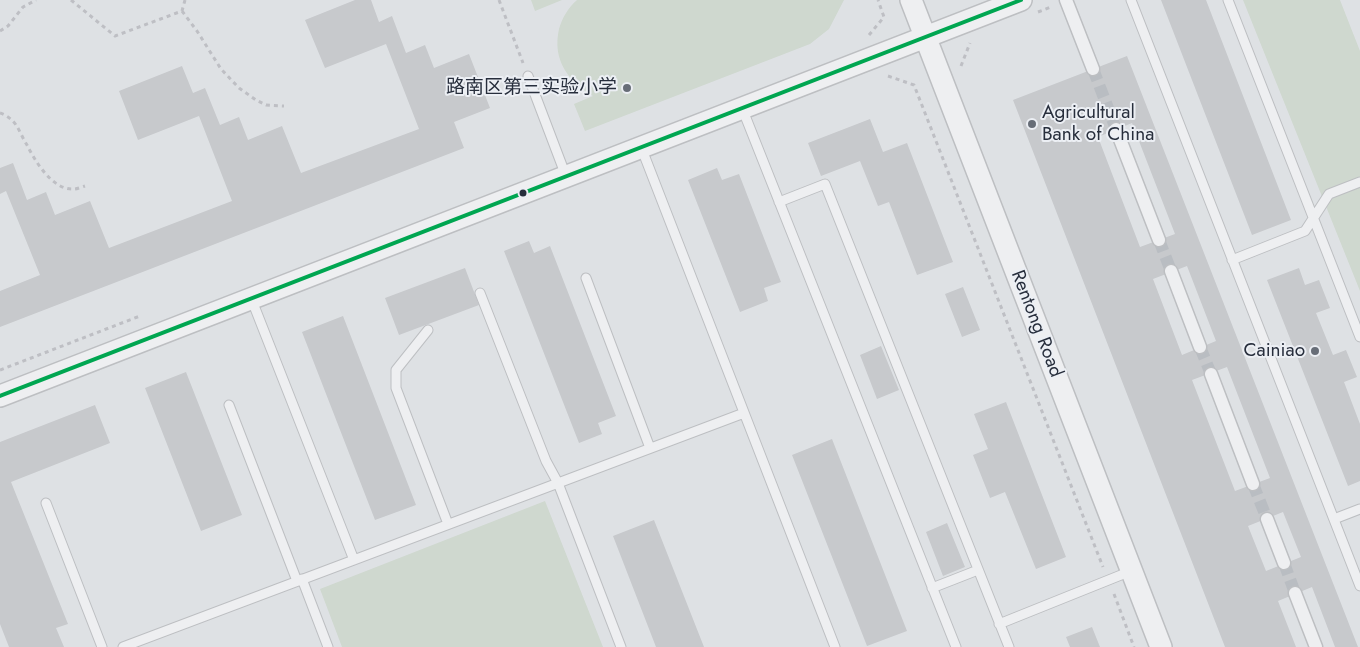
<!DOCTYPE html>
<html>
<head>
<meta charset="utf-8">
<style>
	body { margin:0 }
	canvas { display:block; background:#dee1e4 }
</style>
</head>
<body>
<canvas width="1360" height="647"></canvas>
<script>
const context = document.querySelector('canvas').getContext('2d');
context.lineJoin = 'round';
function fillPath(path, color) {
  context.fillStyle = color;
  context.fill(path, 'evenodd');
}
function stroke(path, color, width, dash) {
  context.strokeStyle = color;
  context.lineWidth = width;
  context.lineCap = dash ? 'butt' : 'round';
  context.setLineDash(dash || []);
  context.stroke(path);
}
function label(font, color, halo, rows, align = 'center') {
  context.font = font + ' Jost,"Noto Sans SC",sans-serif';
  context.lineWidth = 4;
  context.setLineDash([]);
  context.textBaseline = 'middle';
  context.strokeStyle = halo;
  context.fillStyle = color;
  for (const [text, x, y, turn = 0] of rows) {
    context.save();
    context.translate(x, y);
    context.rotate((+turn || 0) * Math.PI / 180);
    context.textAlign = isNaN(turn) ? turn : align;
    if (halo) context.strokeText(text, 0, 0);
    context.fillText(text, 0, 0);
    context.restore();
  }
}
fillPath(new Path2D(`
	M531,0H562L535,11Z
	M577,0H844L829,29L810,44L585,131L574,104L593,96C568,81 552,60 559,29C562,18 568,8 577,0Z
	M1243,0H1340L1360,51V291Z
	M545,501L603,647H342L320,589Z`), '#cfd8cf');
fillPath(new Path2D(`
	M355,0H371L379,22L392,16L406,53L425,45L434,68L469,54L490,108L454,122L464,148L0,327V291L40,275L6,191L0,194V168L13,163L27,200L46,192L55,215L90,201L109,248L232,201L199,116L138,140L119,91L182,66L193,93L205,88L220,125L239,117L248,140L282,126L301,173L419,129L386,44L325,68L305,20Z
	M1161,0H1206L1291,220L1252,235Z
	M1127,56L1358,647H1335L1312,587L1278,601L1296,647H1225L1013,100ZM1132,123L1175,234L1140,247L1098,137ZM1187,266L1216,341L1182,355L1153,279ZM1227,367L1270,478L1235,491L1192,380ZM1283,512L1301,557L1266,571L1248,526Z
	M870,119L883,152L907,143L953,262L917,275L889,202L878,206L860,161L821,176L808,143Z
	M717,168L722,180L739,174L781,282L764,288L768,301L740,312L688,180Z
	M529,241L534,253L550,246L616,416L598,423L602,434L579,443L504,251Z
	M465,268L479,305L399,335L385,298Z
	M1299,268L1305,285L1319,280L1330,308L1316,313L1333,355L1346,350L1357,377L1344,382L1360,424V481L1348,486L1267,280Z
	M963,287L980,330L962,337L945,294Z
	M343,316L416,505L375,520L302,332Z
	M881,346L899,390L877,399L860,355Z
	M186,372L242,515L201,531L145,388Z
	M1006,402L1066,557L1036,569L1005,492L990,498L973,455L988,449L974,414Z
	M95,405L110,443L11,482L68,624L56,628L64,647H9L0,624V442Z
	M832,439L907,631L867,646L792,455Z
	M654,520L704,647H656L613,536Z
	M947,523L965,567L943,576L926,532Z
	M1092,627L1100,647H1070L1066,637Z`), '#c7c9cc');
stroke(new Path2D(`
	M1093,69L1116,129
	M1159,240L1171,271
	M1200,347L1211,374
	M1253,484L1267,519
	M1284,563L1295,593`), '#b9bdc2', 12, [12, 6]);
const service = new Path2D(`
	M1131,0L1360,586
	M1228,0L1360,337
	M528,76L566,176
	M742,108L956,647
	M641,147L835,647
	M779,202L825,184L1009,647
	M1232,260L1305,231L1329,194L1360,182
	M586,278L650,448
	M480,293L546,461L558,483L621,647
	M251,298L354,560
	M428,330L396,370V388L448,524
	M229,405L297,581
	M46,503L102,647
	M1334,519L1360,509
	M302,579L328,647
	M932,588L978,570
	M999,624L1131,571
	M123,647L744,413`);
const pedestrian = new Path2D(`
	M1066,0L1093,69
	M1116,129L1159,240
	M1171,271L1200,347
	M1211,374L1253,484
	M1267,519L1284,563
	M1295,593L1316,647`);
const tertiary = new Path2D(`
	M911,0L1161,647
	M0,396L1021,0`);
stroke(service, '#bdbfc2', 11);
stroke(pedestrian, '#bdbfc2', 15);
stroke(tertiary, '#bdbfc2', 24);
stroke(new Path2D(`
	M71,0L115,36L182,11L185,0
	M499,0L523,63
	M182,11L197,31L221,69L239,88L256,100L266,105L284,106
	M1038,12L1051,7
	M0,31L8,26L23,7L36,0
	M869,35L884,17L878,0
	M961,66L970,43
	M888,76L914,85L1103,567
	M0,113C6,115 12,119 16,125C20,131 23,139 27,145C35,161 53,191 74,189C77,189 82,187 85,186
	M0,370L140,316
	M1114,594L1134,647`), '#bebfc4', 3, [4, 4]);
stroke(service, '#eeeff1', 9);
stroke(pedestrian, '#eeeff1', 12);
stroke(tertiary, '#eeeff1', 21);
stroke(new Path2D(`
	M0,396L1021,0`), '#00a651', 4);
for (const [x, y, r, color] of [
	[627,88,5,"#676d77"],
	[1032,124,5,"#676d77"],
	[523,193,4.5,"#272e3c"],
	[1315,351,5,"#676d77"]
]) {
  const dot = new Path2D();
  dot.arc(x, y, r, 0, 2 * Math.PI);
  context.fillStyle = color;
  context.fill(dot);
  stroke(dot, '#eceff4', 2);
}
label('19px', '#272e3c', '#eceff4', [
	["路南区第三实验小学",617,88],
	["Agricultural",1042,113,"left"],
	["Bank of China",1042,135,"left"],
	["Cainiao",1305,351]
], 'right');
label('19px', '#272e3c', '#eceff4', [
	["Rentong Road",1036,324,69]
]);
</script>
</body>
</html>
